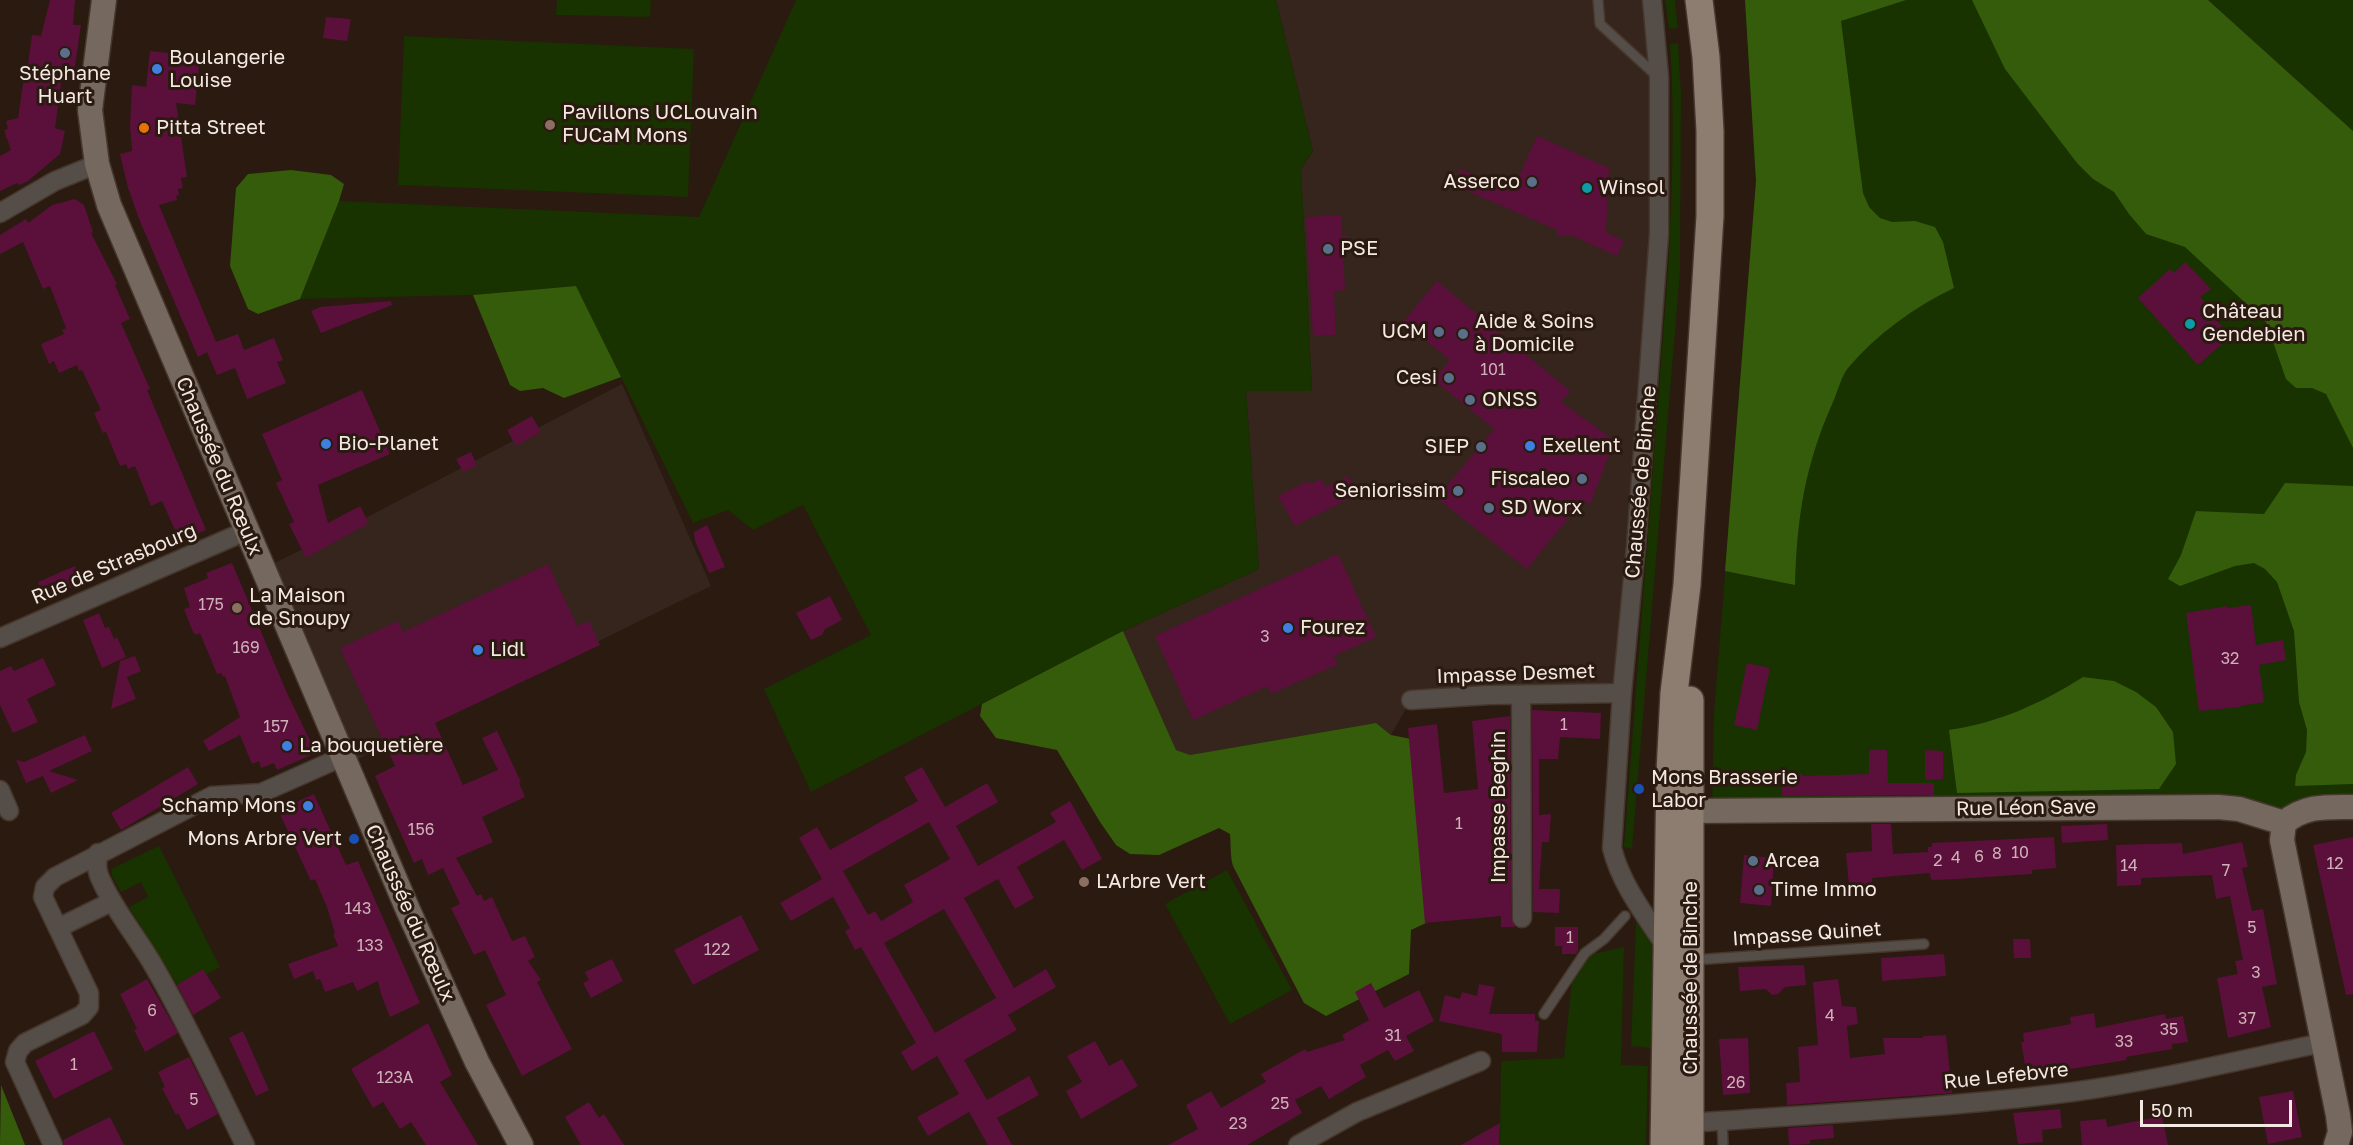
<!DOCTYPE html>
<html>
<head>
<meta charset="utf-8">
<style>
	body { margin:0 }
	#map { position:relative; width:2353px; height:1145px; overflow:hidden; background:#2a1a10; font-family:"Golos Text",sans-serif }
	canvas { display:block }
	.scale { position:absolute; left:2140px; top:1100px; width:152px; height:27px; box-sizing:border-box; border:3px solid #f4e8e2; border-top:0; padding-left:8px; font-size:18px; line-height:21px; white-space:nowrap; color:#f4e8e2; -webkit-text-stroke:4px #2a1a10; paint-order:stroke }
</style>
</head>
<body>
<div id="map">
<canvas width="2353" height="1145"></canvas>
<div class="scale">50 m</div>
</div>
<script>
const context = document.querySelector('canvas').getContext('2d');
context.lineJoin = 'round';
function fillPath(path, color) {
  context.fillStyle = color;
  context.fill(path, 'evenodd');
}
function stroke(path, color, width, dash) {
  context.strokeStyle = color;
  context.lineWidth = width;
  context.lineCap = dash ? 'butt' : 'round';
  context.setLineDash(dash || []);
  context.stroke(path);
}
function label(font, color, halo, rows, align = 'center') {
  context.font = font + ' "Golos Text",sans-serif';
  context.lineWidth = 6;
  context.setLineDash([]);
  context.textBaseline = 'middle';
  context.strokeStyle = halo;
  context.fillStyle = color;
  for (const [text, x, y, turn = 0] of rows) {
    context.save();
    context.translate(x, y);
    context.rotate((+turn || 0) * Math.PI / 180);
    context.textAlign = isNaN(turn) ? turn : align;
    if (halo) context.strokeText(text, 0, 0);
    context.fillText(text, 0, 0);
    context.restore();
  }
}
fillPath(new Path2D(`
	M1276,0H1652L1661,169L1622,693L1411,700L1391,735L1376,723L1190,755L1176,750L1123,631L1259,569L1246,390L1312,391L1301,169L1313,151Z
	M622,384L711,586L346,765L262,569L352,525Z`), '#35251c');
fillPath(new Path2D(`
	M557,0H651L650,17L556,15Z
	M796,0H1276L1313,151L1301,169L1312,391H1246L1259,569L1123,631L811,792L764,689L871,635L803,505L753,530L728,510L693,523L576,286L473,295L300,299L339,201L699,217Z
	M1665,0H1675L1678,28L1669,29Z
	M1745,0H2004L2353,352V807L2262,815L1712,811L1714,714L1756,181Z
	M2208,0H2353V131Z
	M404,36L694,49L688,197L398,185Z
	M1678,43L1681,94L1680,271L1632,849L1624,847L1668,270C1672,195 1675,120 1670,44Z
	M159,846L220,967L180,989L129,907L148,897L141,882L121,892L112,876L111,869Z
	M1227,870L1292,990L1230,1024L1165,904Z
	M1636,922L1660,952L1652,1048L1631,1046Z
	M1624,947L1621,1065L1648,1066L1646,1145H1494L1500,1142L1501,1061L1564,1058L1572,979L1589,955Z`), '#183200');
fillPath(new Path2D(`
	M1745,0H1906L1841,21L1863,193L1869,207L1880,218L1892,222L1915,221L1935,227L1943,242L1954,288C1914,307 1877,334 1848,368C1841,377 1838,391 1833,402C1805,465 1797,516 1795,585L1725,571L1756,181Z
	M1972,0H2208L2353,131V448L2326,394L2312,388H2296L2286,379L2266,322L2185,247L2146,234L2129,214L2114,192L2093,179L2077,163L2005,69Z
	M291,170L331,175L344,184L339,201L300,299L258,314L248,309L230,266L236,188L248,174Z
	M576,286L621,377L564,398L543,388L520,391L510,385L473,295Z
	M2285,483L2353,486V784L2295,786L2296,775L2306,752L2307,730L2299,702L2294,631L2277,582L2265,569L2254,563L2235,566L2180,586L2168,579L2181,555L2196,511L2264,514Z
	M1123,631L1176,750L1190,755L1376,723L1391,735L1411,739L1441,916L1411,930L1409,974L1326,1016L1304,1003L1233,866C1230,856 1231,845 1230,834L1219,828L1159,855L1130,854L1116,845L1100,822L1057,750L996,738L980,716L982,704Z
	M2083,677L2114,681L2136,692L2156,707L2173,732L2176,764L2159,789L1957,793L1949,730C1998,723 2042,703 2083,677Z
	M1,1085L25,1145H0Z`), '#355c0a');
fillPath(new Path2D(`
	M50,0H75L73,25H81L74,72L63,70L55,128L65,131L60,154L28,181L20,185L17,183L0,191V156L11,150L4,130L8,129L6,121L18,118L26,63L28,64L32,35L41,36Z
	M326,17L351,19L347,41L323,38Z
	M150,51L200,56L195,105L176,103L187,177L181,178L183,188L178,189L179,195L176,196L177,200L159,205L216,342L238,334L244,350L274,338L283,360L277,362L286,383L247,399L235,368L217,375L207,352L198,357L139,219L128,188L120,154L132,151L130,126L132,85L146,87Z
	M1537,136L1609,168L1606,232L1624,241L1617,256L1570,235L1557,237V230L1458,187L1459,168L1512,192Z
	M75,199L84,205L93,232L91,233L117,284L115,285L130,319L121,323L150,389L147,390L206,530L180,541L162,501L151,506L135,466L128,469L126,464L120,466L106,432L103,433L94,413L101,410L82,370L79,371L77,365L59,373L54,361L49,364L41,344L64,334L62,330L66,328L50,286L43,289L23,242L0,254V235L26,219L28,223L52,205Z
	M1341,215L1342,236H1348V252H1343L1345,290L1334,291L1336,335L1313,336L1306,217Z
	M2185,262L2211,289L2200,297L2211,309L2208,311L2231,336L2198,365L2138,298L2170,269L2174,273Z
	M1437,281L1570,391L1561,402L1618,443L1607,460L1590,505L1583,500L1527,569L1437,498L1494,429L1434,380L1450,360L1403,322Z
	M391,301L392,305L321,333L311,311L320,307Z
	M362,390L390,454L318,485L328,523L360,506L369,523L306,558L289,524L294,522L276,483L282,480L262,434Z
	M532,416L541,432L516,446L507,430Z
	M471,452L477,465L463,472L456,459Z
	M1348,476L1358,494L1295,526L1278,496L1308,481L1310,484L1321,479L1326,487Z
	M707,525L725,567L709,573L695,541L694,532Z
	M1338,554L1376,637L1334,656L1338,664L1271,694L1268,686L1193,720L1155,636Z
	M232,563L287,693L316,753L277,770L274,763L261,768L259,761L252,764L240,735L209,751L203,741L240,717L225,676L223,677L221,673L217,674L200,633L196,635L193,632L184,609L190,607L184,588L208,578L206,573Z
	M548,564L577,626L589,621L600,645L435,723L463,785L498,770L482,738L497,731L521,782L519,783L525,797L482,817L493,842L456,858L477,896L481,894L484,901L492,897L512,941L525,936L535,957L528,961L541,980L537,982L547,1002L572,1049L522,1076L486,1005L506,995L485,950L474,955L451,908L460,904L443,868L428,875L422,859L414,863L375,776L395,766L340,648L398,621L403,632Z
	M75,566L82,583L45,599L38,582Z
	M830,596L842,620L825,629L822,635L811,640L796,613Z
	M2251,605L2256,645L2283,640L2286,660L2259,665L2264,702L2240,706V707L2199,711L2186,613L2227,606V608Z
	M99,613L105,628L109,627L114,639L117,637L126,657L102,668L83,620Z
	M135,656L141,671L127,677L136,699L111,709L120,661Z
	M43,658L56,685L27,699L38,722L13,733L0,705V671L11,666L14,671Z
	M1747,663L1770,668L1757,730L1734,725Z
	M1532,710L1601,713L1600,739L1560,737L1558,759H1539V815L1551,814L1549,842H1542L1539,889H1560L1559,913L1533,912Z
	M1510,716L1511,918L1515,927H1501V916L1425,923L1408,728L1437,724L1444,793L1478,789L1472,721Z
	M85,735L92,751L49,771L78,780L51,793L43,776L26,783L16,760L24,762Z
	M1869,750H1887L1888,783H1934V795L1782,796V774H1802V776L1869,774Z
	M1925,750L1943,751V779L1925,780Z
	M188,767L198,784L121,830L111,813Z
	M922,767L945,807L987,783L998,802L956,826L978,866L1056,822L1050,813L1070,801L1102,859L1082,870L1064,840L1017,867L1034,898L1015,909L998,879L964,898L1014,988L1046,969L1056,987L1008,1015L1017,1030L964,1060L987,1100L1029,1076L1039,1095L997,1118L1012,1145H988L969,1112L928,1136L917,1117L959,1094L937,1056L912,1071L901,1052L916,1043L861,947L855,950L845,931L850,928L833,897L791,921L780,903L822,879L799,838L817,827L830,850L918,801L904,777ZM929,822L950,859L904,885L913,902L881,921L875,911L868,915L843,871ZM944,909L996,998L935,1033L884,943Z
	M314,794L346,865L358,861L420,1003L390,1017L381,994L378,981L357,991L353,982L325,992L320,979L316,980L313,971L294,979L288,964L338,946L333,934L335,933L327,907L315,879L311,881L278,810Z
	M1871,824H1891L1893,854L1928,852V847H1932V843L2054,837L2056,868L2032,870V874L1957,879L1931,880L1930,873L1872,878V885L1849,886L1846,853L1872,851Z
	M2107,824L2108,840L2062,843L2061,826Z
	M2353,837V994L2346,995L2313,845Z
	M2242,842L2248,867L2242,868L2252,911L2263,909L2277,984L2262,987L2271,1027L2228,1038L2217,978L2238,974L2235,961L2243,960L2230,896L2216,899L2212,875L2141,878V885L2117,886L2116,845L2182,843L2183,854Z
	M1744,855L1774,858L1771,906L1740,903Z
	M741,915L759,950L693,985L674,950Z
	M1555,927H1578V951L1576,954H1562V946H1555Z
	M2013,939H2030L2031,958H2014Z
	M1944,954L1946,976L1882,981L1881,958Z
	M612,959L623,981L591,998L583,983L589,980L585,972Z
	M1804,965L1806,985L1785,987L1778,994L1772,995L1766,989L1740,991L1738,967Z
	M203,969L221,998L193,1015L177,985Z
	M147,979L178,1033L145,1052L134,1030L137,1029L120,994Z
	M1838,979L1842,1006L1856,1007L1858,1024L1847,1026L1850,1058L1885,1054L1883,1038H1923V1036L1946,1035L1952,1093L1787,1105L1786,1083L1800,1082L1798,1047L1818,1045L1813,982Z
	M1371,983L1384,1008L1419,990L1434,1021L1406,1036L1414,1051L1395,1061L1388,1050L1360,1065L1366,1077L1329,1099L1321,1086L1295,1100L1302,1113L1247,1145H1168L1198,1129L1186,1105L1211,1091L1221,1108L1266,1082L1261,1074L1305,1049L1307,1052L1345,1040L1342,1035L1369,1020L1355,992Z
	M1479,984L1495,987L1489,1014H1535V1021H1539L1537,1052H1502V1034L1439,1021L1445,995L1460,999L1462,992L1477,996Z
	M2094,1013L2096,1028L2165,1014L2166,1019L2183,1016L2188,1042L2172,1044V1049L2126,1057L2127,1060L2027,1076L2021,1042H2024L2023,1033L2071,1024L2070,1017Z
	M428,1023L452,1075L440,1082L478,1145H426L411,1122L400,1129L383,1102L373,1108L351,1069Z
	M94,1031L113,1069L54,1099L35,1061Z
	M243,1031L269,1090L256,1096L229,1038Z
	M1748,1038L1750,1093L1723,1095L1719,1039Z
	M1095,1041L1109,1066L1122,1059L1138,1086L1081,1119L1066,1091L1082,1082L1067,1056Z
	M189,1057L218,1114L187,1130L178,1113L176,1115L162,1088L165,1087L158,1072Z
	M2293,1091L2302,1137L2268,1144L2259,1097Z
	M589,1102L599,1118L604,1114L624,1145H581L565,1117Z
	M2060,1109L2062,1128L2042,1130L2043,1142L2018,1144L2013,1113Z
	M2162,1116L2168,1145H2082L2080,1121L2106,1119L2107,1127Z
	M110,1117L124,1145H64L63,1140Z
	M1500,1123L1499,1145H1461Z
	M1833,1125L1834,1138L1810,1140V1144L1789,1145L1788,1128Z`), '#5a103b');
const lane = new Path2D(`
	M1598,0L1600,24L1658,77
	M1693,960L1924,944
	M1544,1014L1585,953L1604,939L1625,916
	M1722,1121L1723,1143`);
const street = new Path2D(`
	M1652,0L1659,77V234L1636,546L1622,693L1612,848C1621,885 1646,916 1666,947
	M0,213L55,181L97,164
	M0,638L246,531
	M1521,696L1522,918
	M1411,700L1489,695L1622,693
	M0,790L9,811
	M98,853C97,863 96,871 101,880C115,912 139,939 156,970C189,1027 216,1086 245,1145
	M58,928L111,902
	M1691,1123C1818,1114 1945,1108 2072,1092C2156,1081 2239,1060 2322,1043
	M53,1145L15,1062L18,1051L25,1043L82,1015L89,1007V993L43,897L45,887L55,877L212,796L261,793L342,757
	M1298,1145L1357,1112L1481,1061`);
const secondary = new Path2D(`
	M104,0L90,110L97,164L109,205L408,910L477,1062L521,1145
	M1692,811L2218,807L2239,809L2284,823
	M2284,823L2282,840L2338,1115L2340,1132L2336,1145
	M2284,823C2305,805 2326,807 2353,807`);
const primary = new Path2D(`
	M1690,700V1145
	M1664,1145L1670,772L1674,693L1687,585L1710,216V131L1706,57L1699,0`);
stroke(lane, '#46372d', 12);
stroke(street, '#46372d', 21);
stroke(secondary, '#46372d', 27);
stroke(primary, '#46372d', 30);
stroke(lane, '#554d47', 9);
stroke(street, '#554d47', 18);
stroke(secondary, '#75685e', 24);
stroke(primary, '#8d7c70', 27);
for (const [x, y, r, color] of [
	[65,53,6,"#5c6f8a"],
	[157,69,6,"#3f7fe0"],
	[550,125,6,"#8d6e63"],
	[144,128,6,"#e8710a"],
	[1532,182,6,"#5c6f8a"],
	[1587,188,6,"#0f9aa8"],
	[1328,249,6,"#5c6f8a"],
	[2190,324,6,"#0f9aa8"],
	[1439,332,6,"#5c6f8a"],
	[1463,334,6,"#5c6f8a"],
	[1449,378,6,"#5c6f8a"],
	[1470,400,6,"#5c6f8a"],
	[326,444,6,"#3f7fe0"],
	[1530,446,6,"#3f7fe0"],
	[1481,447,6,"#5c6f8a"],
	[1582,479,6,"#5c6f8a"],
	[1458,491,6,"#5c6f8a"],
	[1489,508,6,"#5c6f8a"],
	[237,608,6,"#8d6e63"],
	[1288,628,6,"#3f7fe0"],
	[478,650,6,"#3f7fe0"],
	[287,746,6,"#3f7fe0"],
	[1639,789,6,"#1a4fb4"],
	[308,806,6,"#3f7fe0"],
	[354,839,6,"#1a4fb4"],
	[1753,861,6,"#5c6f8a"],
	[1084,882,6,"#8d6e63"],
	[1759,890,6,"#5c6f8a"]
]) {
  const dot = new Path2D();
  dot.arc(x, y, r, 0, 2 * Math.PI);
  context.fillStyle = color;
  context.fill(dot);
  stroke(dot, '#2a1a10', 2);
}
label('16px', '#ceb2b8', null, [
	["101",1493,370],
	["175",211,605],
	["3",1265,637],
	["169",246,648],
	["32",2230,659],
	["1",1564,725],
	["157",276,727],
	["1",1459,824],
	["156",421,830],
	["10",2020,853],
	["8",1997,854],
	["6",1979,857],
	["4",1956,858],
	["2",1938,861],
	["12",2335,864],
	["14",2129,866],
	["7",2226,871],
	["143",358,909],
	["5",2252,928],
	["1",1570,938],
	["133",370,946],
	["122",717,950],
	["3",2256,973],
	["6",152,1011],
	["4",1830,1016],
	["37",2247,1019],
	["35",2169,1030],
	["31",1393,1036],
	["33",2124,1042],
	["1",74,1065],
	["123A",395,1078],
	["26",1736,1083],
	["5",194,1100],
	["25",1280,1104],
	["23",1238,1124]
]);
label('20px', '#f4e8e2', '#2a1a10', [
	["Boulangerie",169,58],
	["Louise",169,81],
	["Stéphane",65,74,"center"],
	["Huart",65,97,"center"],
	["Pavillons UCLouvain",562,113],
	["FUCaM Mons",562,136],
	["Pitta Street",156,128],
	["Asserco",1520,182,"right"],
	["Winsol",1599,188],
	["PSE",1340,249],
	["Château",2202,312],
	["Gendebien",2202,335],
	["Aide & Soins",1475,322],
	["à Domicile",1475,345],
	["UCM",1427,332,"right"],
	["Cesi",1437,378,"right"],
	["ONSS",1482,400],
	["Bio-Planet",338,444],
	["Exellent",1542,446],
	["SIEP",1469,447,"right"],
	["Fiscaleo",1570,479,"right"],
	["Seniorissim",1446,491,"right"],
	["SD Worx",1501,508],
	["La Maison",249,596],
	["de Snoupy",249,619],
	["Fourez",1300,628],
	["Lidl",490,650],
	["La bouquetière",299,746],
	["Mons Brasserie",1651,778],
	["Labor",1651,801],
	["Schamp Mons",296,806,"right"],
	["Mons Arbre Vert",342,839,"right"],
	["Arcea",1765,861],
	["L'Arbre Vert",1096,882],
	["Time Immo",1771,890]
], 'left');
label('20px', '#f4e8e2', '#2a1a10', [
	["Chaussée du Rœulx",219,466,67],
	["Chaussée de Binche",1641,482,-85],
	["Rue de Strasbourg",114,564,-23],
	["Impasse Desmet",1516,674,-2],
	["Impasse Beghin",1499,807,-90],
	["Rue Léon Save",2026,808,-1],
	["Chaussée du Rœulx",410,913,66],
	["Impasse Quinet",1807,934,-4],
	["Chaussée de Binche",1691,978,-90],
	["Rue Lefebvre",2006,1076,-6]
]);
</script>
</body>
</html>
